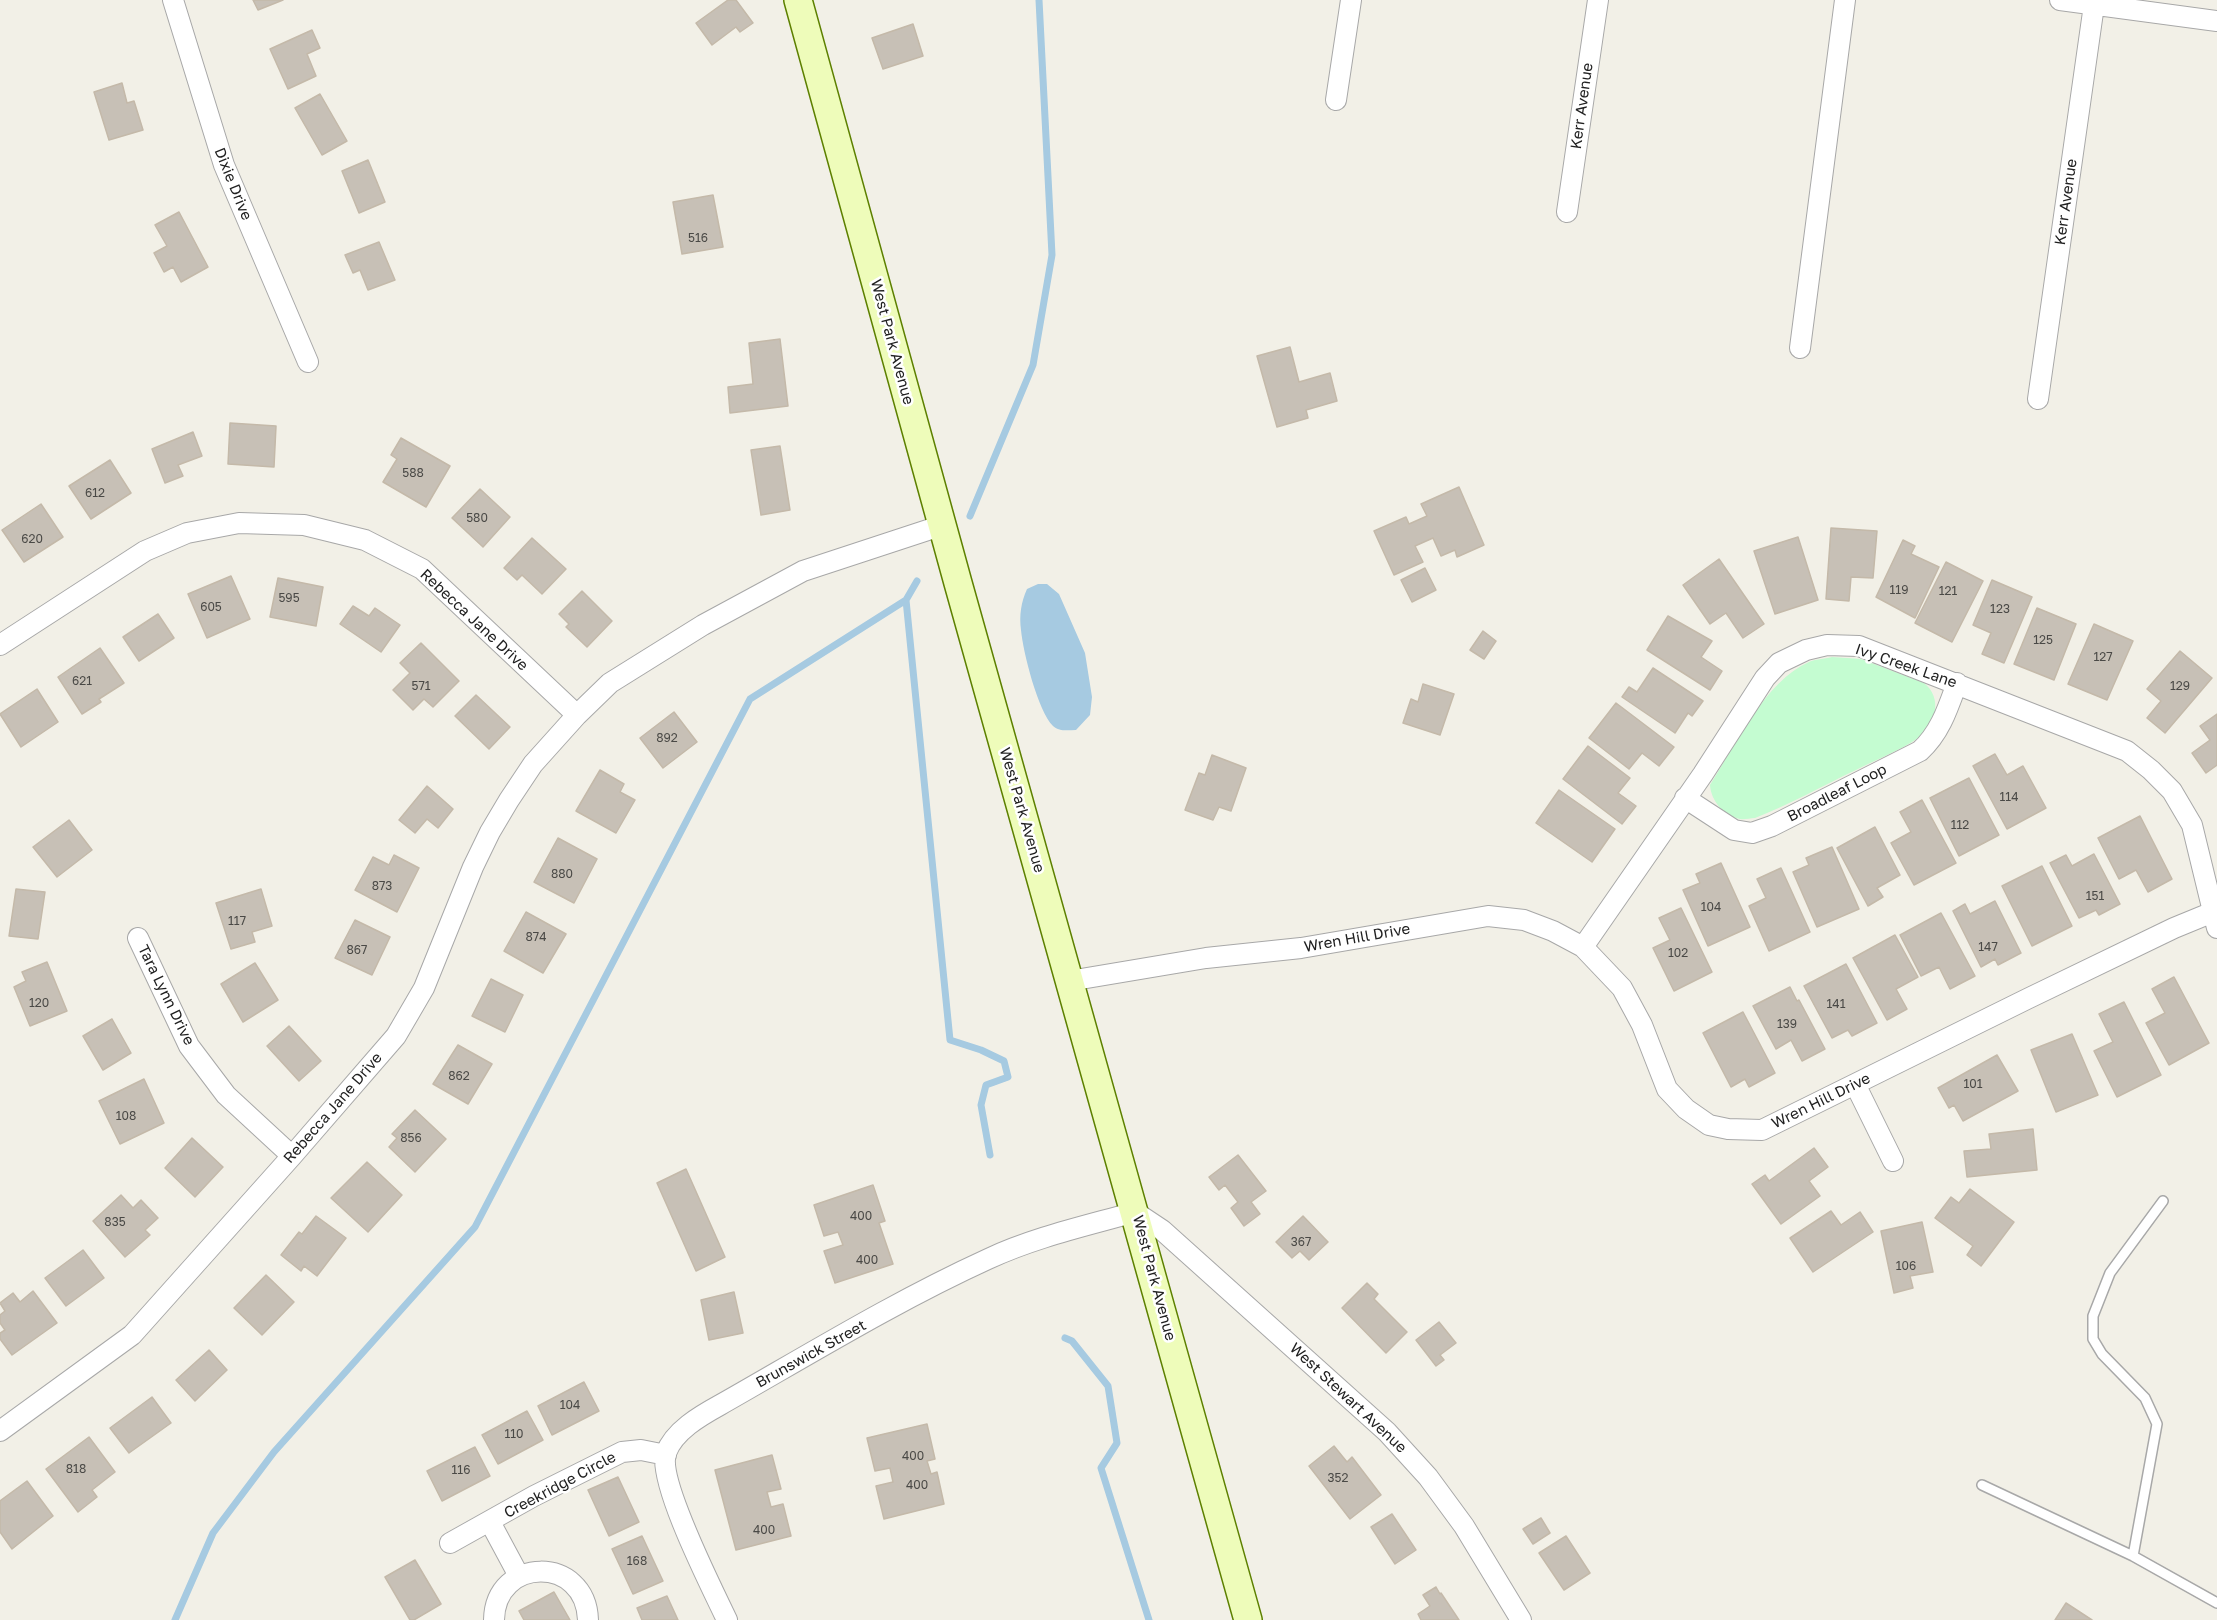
<!DOCTYPE html>
<html>
<head>
<meta charset="utf-8">
<style>
	body { margin:0 }
	canvas { display:block; background:#f2f0e7 }
</style>
</head>
<body>
<canvas width="2217" height="1620"></canvas>
<script>
const context = document.querySelector('canvas').getContext('2d');
context.lineJoin = 'round';
function fillPath(path, color) {
  context.fillStyle = color;
  context.fill(path, 'evenodd');
}
function stroke(path, color, width, dash) {
  context.strokeStyle = color;
  context.lineWidth = width;
  context.lineCap = dash ? 'butt' : 'round';
  context.setLineDash(dash || []);
  context.stroke(path);
}
function label(font, color, halo, rows, align = 'center') {
  context.font = font + ' "Golos Text",sans-serif';
  context.lineWidth = 5;
  context.setLineDash([]);
  context.textBaseline = 'middle';
  context.strokeStyle = halo;
  context.fillStyle = color;
  for (const [text, x, y, turn = 0] of rows) {
    context.save();
    context.translate(x, y);
    context.rotate((+turn || 0) * Math.PI / 180);
    context.textAlign = isNaN(turn) ? turn : align;
    if (halo) context.strokeText(text, 0, 0);
    context.fillText(text, 0, 0);
    context.restore();
  }
}
fillPath(new Path2D(`
	M1832,657L1861,659L1924,683C1943,698 1936,724 1918,738C1901,750 1875,760 1856,770C1822,786 1789,805 1755,818C1750,818 1744,820 1740,819C1724,816 1711,801 1710,785C1734,747 1766,680 1809,662C1815,659 1824,659 1832,657Z`), '#c4fcd1');
fillPath(new Path2D(`
	M1038,584H1047L1059,594L1085,653L1092,697L1090,715L1076,730C1068,730 1060,732 1053,726C1038,711 1023,652 1021,630C1019,616 1021,602 1027,589Z`), '#a6cae1');
stroke(new Path2D(`
	M970,516L1033,365L1052,255L1039,0
	M906,600L950,1040L981,1050L1004,1061L1008,1077L986,1085L981,1105L990,1155
	M1065,1338L1072,1341L1108,1386L1117,1443L1101,1468L1149,1620
	M175,1620L213,1533L274,1452L475,1227L750,699L906,600L917,581`), '#a6cae1', 7);
const building = new Path2D(`
	M253,0H283L258,10Z
	M728,0H736L753,23L740,32L736,27L712,45L696,23Z
	M913,24L923,56L883,69L872,38Z
	M312,30L320,48L307,54L316,76L288,89L270,49Z
	M122,83L127,103L134,101L143,130L109,140L94,92Z
	M320,94L347,141L322,155L295,108Z
	M368,160L385,202L359,213L342,171Z
	M713,195L723,247L682,254L673,202Z
	M179,212L208,267L181,282L173,267L164,272L154,253L167,246L155,225Z
	M379,242L395,280L368,290L360,270L353,273L345,255Z
	M780,339L788,406L730,413L728,387L753,384L749,343Z
	M1290,347L1299,382L1330,373L1337,401L1306,410L1308,418L1277,427L1257,356Z
	M230,423L276,426L274,467L228,464Z
	M193,432L202,456L178,465L183,476L165,483L152,449Z
	M401,438L450,466L426,507L383,482L397,459L391,455Z
	M780,446L790,510L761,515L751,450Z
	M110,460L131,493L91,519L69,486Z
	M1459,487L1484,545L1457,557L1455,550L1441,556L1433,538L1415,546L1423,562L1394,575L1374,531L1406,517L1409,524L1427,516L1421,504Z
	M480,489L510,517L483,547L452,518Z
	M41,504L63,537L24,562L2,530Z
	M1831,528L1877,531L1873,578L1851,577L1849,601L1826,599Z
	M1798,537L1818,600L1775,614L1754,551Z
	M532,538L566,569L542,594L522,575L517,580L504,568Z
	M1903,540L1915,546L1911,554L1939,567L1915,618L1876,597Z
	M1719,559L1764,624L1743,638L1726,613L1710,624L1683,585Z
	M1946,562L1983,581L1952,642L1915,623Z
	M1425,568L1436,590L1412,602L1401,580Z
	M231,576L250,619L207,638L188,594Z
	M278,578L323,587L316,626L270,617Z
	M1992,580L2032,597L2004,663L1982,654L1991,633L1973,625Z
	M582,591L612,621L587,647L566,627L569,624L559,614Z
	M353,606L369,616L375,608L400,625L381,652L340,624Z
	M2037,608L2076,624L2054,680L2014,664Z
	M158,614L174,638L139,661L123,637Z
	M1668,616L1712,641L1701,657L1722,671L1710,690L1647,650Z
	M2094,624L2133,641L2107,700L2068,684Z
	M1483,631L1496,641L1484,659L1470,650Z
	M421,643L459,681L433,707L424,699L413,710L393,690L410,673L400,663Z
	M100,648L124,683L99,699L101,702L82,714L58,677Z
	M2180,651L2212,678L2165,733L2147,718L2161,701L2147,689Z
	M1653,668L1703,701L1692,716L1688,713L1675,733L1622,697L1629,687L1637,692Z
	M1423,684L1454,694L1440,735L1403,723L1411,699L1418,702Z
	M37,689L58,722L21,747L0,714Z
	M476,695L510,727L489,749L455,716Z
	M1616,703L1674,747L1659,766L1642,753L1629,769L1589,738Z
	M674,712L697,742L663,768L640,738Z
	M2217,714V765L2206,773L2192,753L2210,740L2200,726Z
	M1588,746L1630,778L1618,793L1636,806L1622,824L1563,779Z
	M1995,754L2007,775L2023,766L2046,808L2007,829L1973,766Z
	M1212,755L1246,768L1231,811L1219,807L1213,820L1185,810L1199,773L1205,775Z
	M600,770L624,784L620,792L635,800L616,833L576,811Z
	M1969,778L1999,835L1959,856L1930,798Z
	M427,786L453,809L438,828L427,819L415,833L399,820Z
	M1559,790L1615,829L1592,862L1536,823Z
	M1922,800L1956,863L1914,885L1891,843L1911,832L1900,812Z
	M2140,816L2172,879L2148,892L2136,870L2119,879L2098,838Z
	M69,820L92,850L57,877L33,847Z
	M1875,827L1900,875L1877,888L1883,897L1868,906L1837,848Z
	M558,838L597,859L574,903L534,882Z
	M1832,847L1859,909L1817,927L1793,872L1809,865L1806,858Z
	M2094,854L2120,904L2099,915L2096,910L2079,918L2050,863L2066,855L2072,866Z
	M394,855L419,868L397,912L355,890L373,857L389,865Z
	M1721,863L1750,927L1708,946L1683,890L1700,883L1696,874Z
	M2042,866L2072,926L2032,946L2002,886Z
	M1781,868L1810,932L1769,951L1749,906L1766,898L1757,879Z
	M16,889L45,892L38,939L9,936Z
	M261,889L272,926L252,932L255,942L231,949L216,903Z
	M1995,901L2021,953L1998,965L1995,959L1981,967L1953,911L1965,904L1970,914Z
	M1681,908L1712,972L1674,991L1653,948L1670,940L1659,918Z
	M526,912L566,934L543,973L504,951Z
	M1941,913L1975,976L1950,989L1939,967L1921,976L1900,935Z
	M355,920L390,937L372,975L335,958Z
	M1895,935L1918,977L1896,989L1907,1009L1887,1020L1853,958Z
	M47,962L67,1011L30,1026L14,987L26,981L22,972Z
	M255,963L278,1000L243,1022L221,984Z
	M1846,964L1877,1023L1852,1036L1848,1030L1832,1038L1804,986Z
	M2174,977L2209,1043L2169,1065L2146,1023L2165,1013L2152,989Z
	M491,979L523,995L505,1032L472,1016Z
	M1790,987L1797,1001L1799,1000L1825,1049L1802,1061L1791,1040L1776,1049L1753,1006Z
	M2124,1002L2161,1075L2117,1097L2094,1051L2113,1042L2099,1014Z
	M1743,1012L1775,1073L1749,1087L1745,1079L1731,1087L1703,1033Z
	M112,1019L131,1053L103,1070L83,1036Z
	M289,1026L321,1061L299,1081L267,1046Z
	M2072,1034L2098,1095L2056,1112L2031,1050Z
	M458,1045L492,1064L468,1104L433,1084Z
	M1997,1055L2018,1091L1963,1121L1954,1105L1949,1108L1938,1088Z
	M144,1079L164,1123L120,1144L99,1101Z
	M415,1110L446,1139L415,1172L389,1147L397,1138L392,1134Z
	M2033,1129L2037,1170L1967,1177L1964,1151L1991,1149L1989,1134Z
	M192,1138L223,1167L195,1197L165,1168Z
	M1814,1148L1828,1167L1809,1181L1820,1196L1781,1224L1752,1184L1765,1175L1769,1181Z
	M1238,1155L1266,1191L1251,1202L1260,1214L1244,1226L1231,1208L1238,1202L1225,1185L1219,1190L1209,1177Z
	M367,1162L402,1195L368,1232L331,1198Z
	M686,1169L725,1257L696,1271L657,1183Z
	M873,1185L885,1221L879,1223L893,1264L835,1283L824,1251L843,1245L838,1232L824,1236L814,1205Z
	M1970,1189L2014,1222L1981,1266L1967,1255L1973,1246L1935,1218L1951,1197L1959,1203Z
	M121,1195L133,1208L141,1200L158,1218L145,1230L150,1235L125,1257L93,1221Z
	M1831,1211L1841,1225L1860,1212L1873,1232L1813,1272L1790,1238Z
	M316,1216L346,1238L317,1276L304,1266L301,1271L281,1255L299,1232L302,1234Z
	M1303,1216L1328,1242L1309,1260L1300,1251L1292,1258L1276,1242Z
	M1922,1222L1933,1272L1910,1276L1913,1288L1894,1293L1881,1231Z
	M83,1250L104,1278L66,1306L45,1278Z
	M266,1275L294,1302L262,1335L234,1308Z
	M1367,1283L1378,1294L1374,1299L1407,1332L1386,1353L1342,1308Z
	M33,1291L57,1323L12,1355L0,1339V1333L5,1330L0,1323V1315L5,1311L0,1303L13,1293L20,1302Z
	M734,1292L743,1333L709,1340L701,1300Z
	M1439,1322L1456,1343L1440,1355L1444,1360L1436,1366L1416,1340Z
	M209,1350L227,1370L195,1401L176,1380Z
	M584,1382L599,1411L552,1435L538,1406Z
	M152,1397L171,1423L129,1453L110,1428Z
	M527,1411L543,1440L498,1464L482,1435Z
	M927,1424L935,1459L927,1461L931,1474L937,1472L944,1504L884,1519L876,1486L893,1482L890,1468L875,1471L867,1438Z
	M89,1437L115,1472L92,1490L97,1497L78,1512L46,1469Z
	M1334,1446L1347,1462L1352,1457L1381,1495L1350,1519L1309,1466Z
	M475,1447L490,1476L442,1501L427,1471Z
	M772,1455L781,1489L767,1492L771,1507L783,1504L791,1536L736,1550L715,1470Z
	M618,1477L639,1522L609,1536L588,1490Z
	M27,1481L53,1516L12,1549L0,1532V1501Z
	M1392,1514L1416,1550L1395,1564L1371,1527Z
	M1541,1518L1550,1533L1533,1544L1523,1529Z
	M642,1536L663,1581L633,1594L612,1549Z
	M1566,1536L1590,1573L1564,1590L1539,1553Z
	M415,1560L441,1604L414,1620H410L385,1577Z
	M1436,1587L1440,1594L1441,1593L1459,1620H1421L1418,1614L1430,1606L1423,1595Z
	M554,1592L570,1620H524L519,1611Z
	M667,1596L678,1620H642L637,1608Z
	M2066,1603L2092,1620H2055Z`);
fillPath(building, '#c7c0b6');
stroke(building, '#c4b9a9', 1.5);
const service = new Path2D(`
	M1982,1485L2133,1556L2217,1603
	M2133,1556L2157,1424L2145,1398L2102,1354L2093,1339V1316L2110,1273L2163,1201`);
const minor = new Path2D(`
	M173,0L224,165L308,362
	M2060,0L2217,21
	M1336,100L1351,0
	M1567,212L1598,0
	M1800,348L1845,0
	M2038,399L2094,5
	M0,645L145,551L187,533L239,523L304,525L365,540L422,569L577,715
	M1685,798L1734,830L1752,833L1772,826L1920,751C1940,733 1948,708 1957,683
	M138,938L189,1046L226,1095L292,1156
	M1583,947L1703,774L1765,678L1779,663L1806,650L1827,645L1859,646L2127,751L2151,770L2172,791L2192,825L2217,928
	M1069,981L1206,958L1301,948L1488,916L1524,920L1553,931L1583,947L1622,988L1642,1025L1667,1089L1686,1109L1709,1125L1728,1129L1762,1130L2027,999L2174,928L2213,912
	M1855,1084L1893,1161
	M0,1431L132,1335L292,1156L396,1036L424,988L473,867L490,832L509,800L533,764L577,715L610,683L703,625L803,571L943,525
	M490,1522L519,1576
	M450,1543L534,1496L622,1452L641,1450L666,1455
	M494,1620C495,1556 586,1555 588,1620
	M727,1620C713,1590 657,1481 666,1453C674,1431 700,1416 720,1405C808,1355 896,1301 988,1259C1035,1237 1086,1226 1135,1212L1162,1230L1387,1432L1428,1477L1464,1526L1521,1620`);
const secondary = new Path2D(`
	M798,0L958,583L1248,1620`);
stroke(service, '#a8a8a8', 12);
stroke(minor, '#a8a8a8', 22);
stroke(secondary, '#5d8000', 30);
stroke(service, '#fff', 9);
stroke(minor, '#fff', 20);
stroke(secondary, '#eefcba', 27);
label('12px', '#4a4946', null, [
	["516",698,238],
	["588",413,473],
	["612",95,493],
	["580",477,518],
	["620",32,539],
	["119",1899,590],
	["121",1948,591],
	["595",289,598],
	["605",211,607],
	["123",2000,609],
	["125",2043,640],
	["127",2103,657],
	["621",82,681],
	["571",421,686],
	["129",2180,686],
	["892",667,738],
	["114",2009,797],
	["112",1960,825],
	["880",562,874],
	["873",382,886],
	["151",2095,896],
	["104",1711,907],
	["117",237,921],
	["874",536,937],
	["147",1988,947],
	["867",357,950],
	["102",1678,953],
	["120",39,1003],
	["141",1836,1004],
	["139",1787,1024],
	["862",459,1076],
	["101",1973,1084],
	["108",126,1116],
	["856",411,1138],
	["400",861,1216],
	["835",115,1222],
	["367",1301,1242],
	["400",867,1260],
	["106",1906,1266],
	["104",570,1405],
	["110",514,1434],
	["400",913,1456],
	["818",76,1469],
	["116",461,1470],
	["352",1338,1478],
	["400",917,1485],
	["400",764,1530],
	["168",637,1561]
]);
label('15px', '#212121', '#fff', [
	["Kerr Avenue",1582,106,-82],
	["Dixie Drive",233,184,68],
	["Kerr Avenue",2066,202,-82],
	["West Park Avenue",892,342,75],
	["Rebecca Jane Drive",474,620,43],
	["Ivy Creek Lane",1906,666,19],
	["Broadleaf Loop",1837,793,-27],
	["West Park Avenue",1022,810,74],
	["Wren Hill Drive",1357,938,-10],
	["Tara Lynn Drive",166,995,64],
	["Wren Hill Drive",1821,1101,-26],
	["Rebecca Jane Drive",333,1108,-49],
	["West Park Avenue",1154,1278,75],
	["Brunswick Street",811,1354,-29],
	["West Stewart Avenue",1348,1398,43],
	["Creekridge Circle",560,1485,-28]
]);
</script>
</body>
</html>
